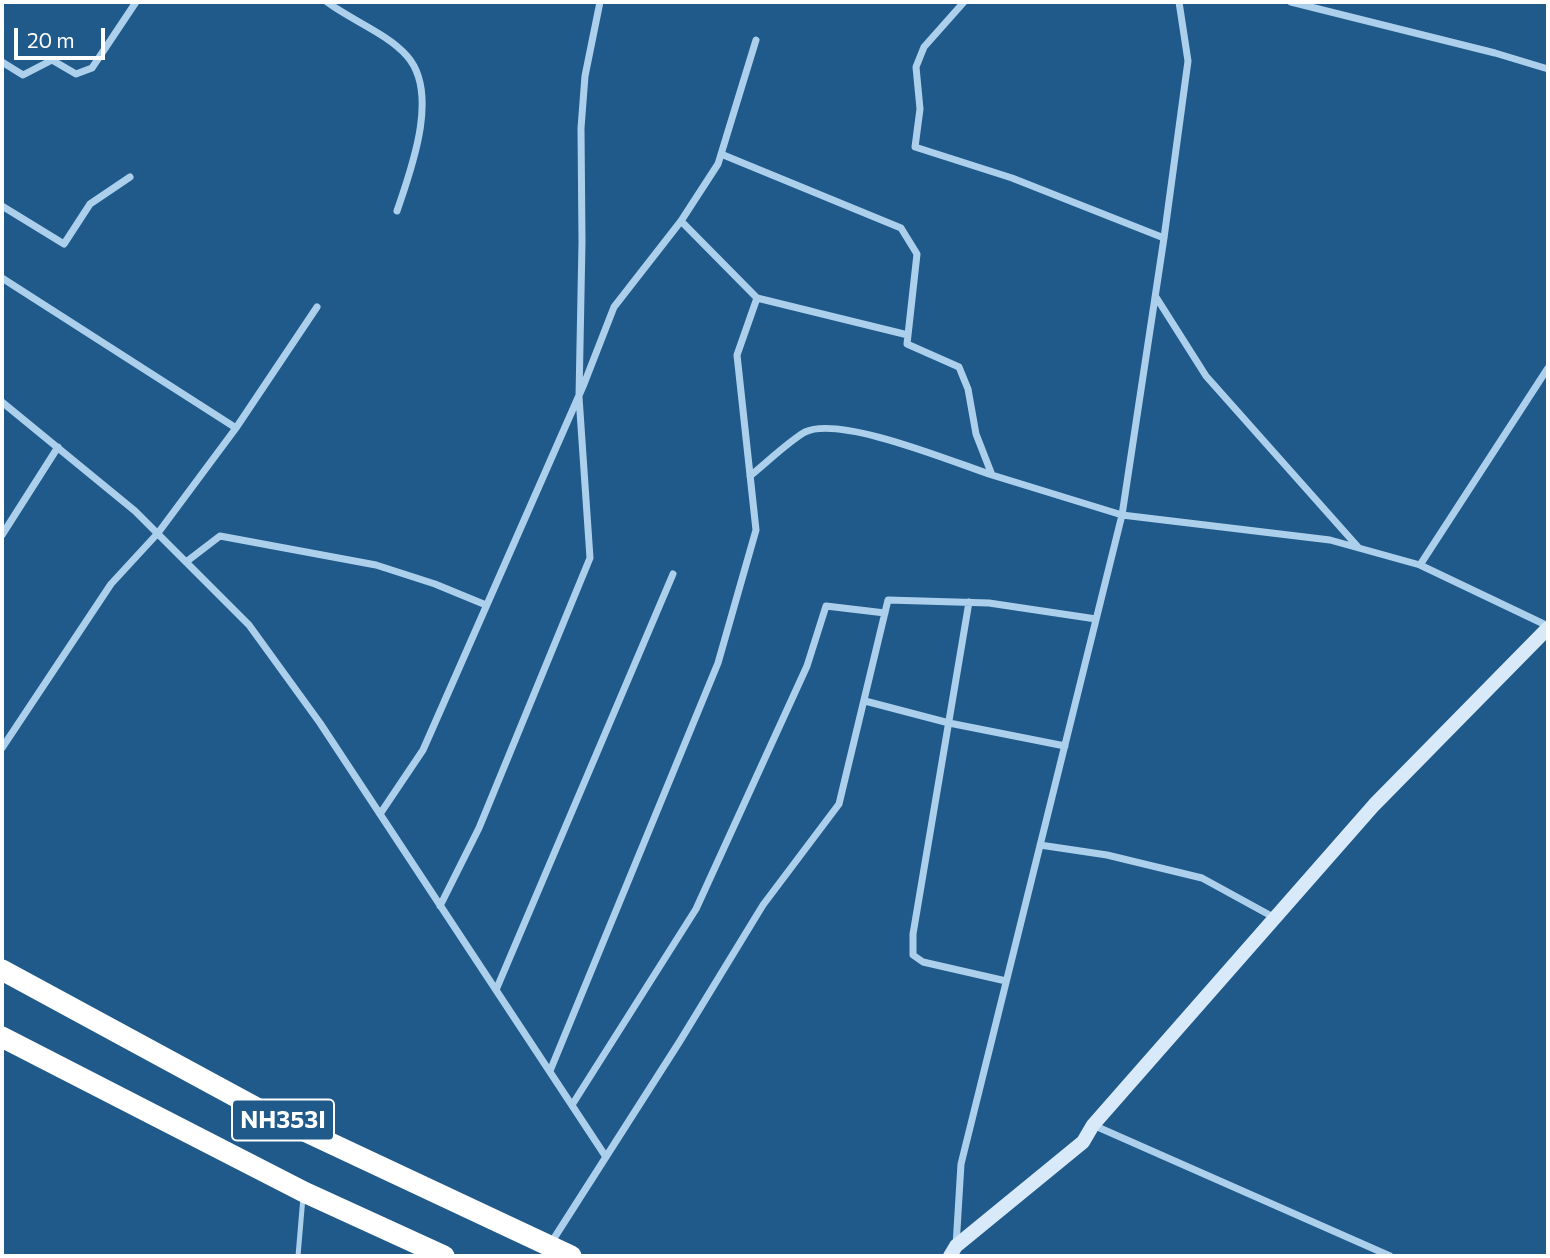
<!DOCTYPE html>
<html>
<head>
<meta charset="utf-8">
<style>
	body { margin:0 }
	#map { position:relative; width:1550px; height:1258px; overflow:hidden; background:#205a8b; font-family:Commissioner,sans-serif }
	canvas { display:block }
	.frame { position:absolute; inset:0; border:4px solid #fff; pointer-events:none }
	.scale { position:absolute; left:14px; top:28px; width:91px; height:32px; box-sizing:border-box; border:4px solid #fff; border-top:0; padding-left:9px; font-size:21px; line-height:24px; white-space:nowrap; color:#fff; -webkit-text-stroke:5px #205a8b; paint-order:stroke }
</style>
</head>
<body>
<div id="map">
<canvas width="1550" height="1258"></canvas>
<div class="frame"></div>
<div class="scale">20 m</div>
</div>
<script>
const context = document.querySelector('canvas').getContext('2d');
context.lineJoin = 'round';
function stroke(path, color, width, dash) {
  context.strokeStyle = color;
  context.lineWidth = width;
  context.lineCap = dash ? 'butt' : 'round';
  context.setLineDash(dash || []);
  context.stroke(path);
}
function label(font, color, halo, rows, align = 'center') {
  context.font = font + ' Commissioner,sans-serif';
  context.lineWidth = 5;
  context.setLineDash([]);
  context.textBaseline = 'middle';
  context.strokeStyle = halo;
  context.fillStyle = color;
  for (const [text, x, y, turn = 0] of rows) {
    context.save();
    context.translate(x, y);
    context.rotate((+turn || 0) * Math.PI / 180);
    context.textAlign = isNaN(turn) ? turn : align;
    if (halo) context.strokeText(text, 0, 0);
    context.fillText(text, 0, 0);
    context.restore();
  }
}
stroke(new Path2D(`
	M298,1256L303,1197`), '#acd0ec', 5);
stroke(new Path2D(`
	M327,2C351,20 388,34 407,56C440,93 411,170 397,211
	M964,2L924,47L916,67L920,109L915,147L1012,178L1164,238
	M1291,2L1495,53L1548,69
	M2,62L23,75L52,60L76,74L92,68L136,2
	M721,154L901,228L917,254L907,344L959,367L968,389L976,434L992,475L1122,515L1330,540L1420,565L1548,626
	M2,206L64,244L90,204L130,177
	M2,278L236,428
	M1156,297L1206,376L1358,547
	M757,298L908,335
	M2,402L135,511L249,625L320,723L606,1157
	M750,476C765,464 789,441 805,432C840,415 953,462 992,475
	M2,535L58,447
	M186,562L220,536L376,565L435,584L486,605
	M1420,565L1548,368
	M969,602L913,934V955L923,962L1006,981
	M865,701L949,723L1065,746
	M2,748L111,584L158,533L236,428L317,307
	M380,814L423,750L584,384L614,307L681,221L718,164L756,40
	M1040,845L1107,855L1202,878L1275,918
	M440,906L479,828L590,558L579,397L582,242L581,128L585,76L600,2
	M496,990L673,574
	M550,1071L718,663L756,530L737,355L757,298L681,221
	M572,1105L696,909L807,666L826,606L885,613
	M1093,1125L1390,1256
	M551,1243L680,1041L763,905L839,804L888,600L989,603L1096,619
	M956,1246L961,1164L1122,515L1164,238L1188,61L1179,2`), '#acd0ec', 7);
stroke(new Path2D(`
	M950,1256L956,1246L1083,1142L1093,1125L1374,805L1548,628`), '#d8eaf9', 14);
stroke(new Path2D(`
	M2,970L264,1112L571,1256
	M2,1037L304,1192L444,1256`), '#fff', 21);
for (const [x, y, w] of [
	[283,1120,102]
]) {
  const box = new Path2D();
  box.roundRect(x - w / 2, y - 20.5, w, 41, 5);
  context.fillStyle = '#205a8b';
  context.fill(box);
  stroke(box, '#fff', 2);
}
label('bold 24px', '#fff', null, [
	["NH353I",283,1120]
]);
</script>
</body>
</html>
